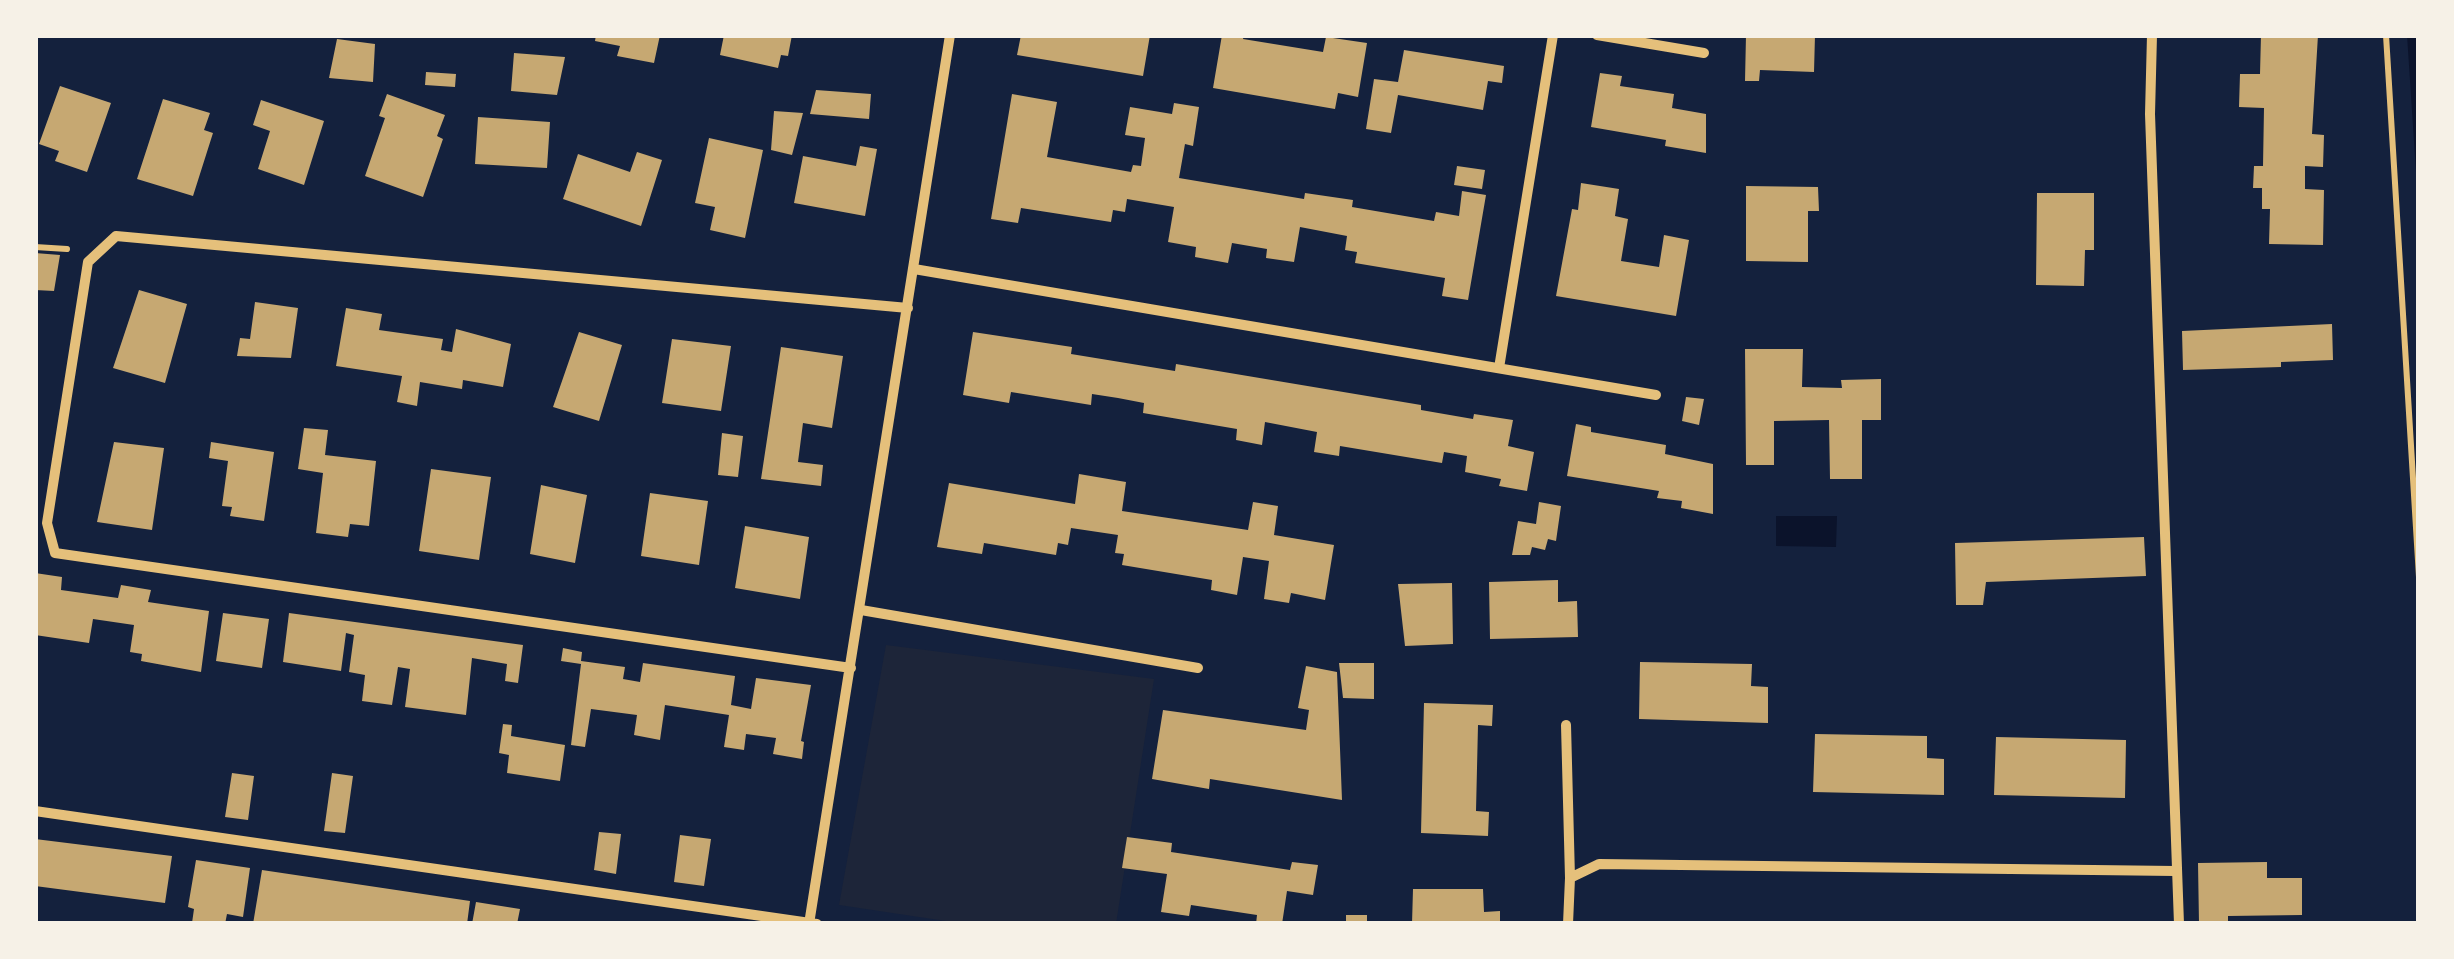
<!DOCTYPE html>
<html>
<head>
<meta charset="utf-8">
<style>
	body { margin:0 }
	#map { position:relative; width:2454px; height:959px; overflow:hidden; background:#14213d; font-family:"Varela Round",sans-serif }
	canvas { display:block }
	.frame { position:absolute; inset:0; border:38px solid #f6f1e7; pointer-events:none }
</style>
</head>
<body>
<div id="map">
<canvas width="2454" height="959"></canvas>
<div class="frame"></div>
</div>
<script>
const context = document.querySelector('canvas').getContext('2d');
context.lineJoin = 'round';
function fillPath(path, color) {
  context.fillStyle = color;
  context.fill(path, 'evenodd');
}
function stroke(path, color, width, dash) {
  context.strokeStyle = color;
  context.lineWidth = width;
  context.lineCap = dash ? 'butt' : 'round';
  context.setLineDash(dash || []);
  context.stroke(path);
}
fillPath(new Path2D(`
	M886,645L1154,679L1116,924H966L839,905Z`), '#1d2539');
fillPath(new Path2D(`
	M2407,35H2419V218Z
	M1776,516H1837L1836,547L1776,546Z`), '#0b132b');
fillPath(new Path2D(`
	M596,35H660L654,63L617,56L620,46L595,41Z
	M724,35H792L788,56L781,55L778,68L720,55Z
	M1021,35H1150L1143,76L1017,55Z
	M1222,35H1244L1243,39L1323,52L1326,37L1367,43L1358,97L1338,93L1335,109L1213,88Z
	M1746,35H1815L1814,72L1760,70L1759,81H1745Z
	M2261,35H2318L2312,134L2324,135L2323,167L2305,166V189L2324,190L2323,245L2269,244L2270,209H2262V188H2253L2254,166H2263L2264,108L2239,107L2240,74H2260Z
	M337,39L375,44L373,82L329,78Z
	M1404,50L1504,66L1502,83L1488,81L1483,110L1398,95L1391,133L1366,129L1374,79L1398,82Z
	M514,53L565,57L557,95L511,91Z
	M426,72L456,74L455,87L425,85Z
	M1600,73L1622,76L1620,86L1674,94L1672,108L1706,114V153L1665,146L1666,140L1591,127Z
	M60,86L111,103L87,172L55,161L59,151L39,144Z
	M816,90L871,94L869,119L810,114Z
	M387,94L445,115L437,136L443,139L423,197L365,176L385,118L379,116Z
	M1012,94L1057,102L1047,157L1131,172L1133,165L1141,166L1145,138L1125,135L1130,107L1172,114L1174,103L1199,107L1193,146L1185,144L1179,178L1304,199L1305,193L1353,200L1352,207L1434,221L1436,212L1459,216L1462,191L1486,195L1468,300L1442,296L1445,278L1355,263L1357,252L1345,250L1347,236L1300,227L1294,262L1266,258L1267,249L1232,243L1228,263L1195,257L1196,247L1168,242L1174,207L1127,199L1125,212L1113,210L1111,222L1021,208L1018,223L991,219Z
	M163,99L210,113L204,130L213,133L193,196L137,179Z
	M261,100L324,121L304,185L258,169L270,131L253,125Z
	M774,111L803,113L792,155L771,150Z
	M478,117L550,122L547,168L475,164Z
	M709,138L763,150L745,238L710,230L715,207L695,203Z
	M860,146L877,149L865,216L794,203L803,156L856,166Z
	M637,152L662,160L641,226L563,199L578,154L630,172Z
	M1457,166L1485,170L1482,189L1454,185Z
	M1581,183L1619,189L1615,216L1628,219L1621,261L1659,267L1664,235L1689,240L1676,316L1556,296L1572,209L1578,210Z
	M1746,186L1818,187L1819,211H1808V262L1746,261Z
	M2037,193H2094V250H2085L2084,286L2036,285Z
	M35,253L60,255L54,291L35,290Z
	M139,290L187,304L165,383L113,368Z
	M255,302L298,308L291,358L237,356L240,338L250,339Z
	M346,308L382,314L379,330L443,339L441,350L452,352L456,329L511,344L503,387L463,380L462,389L420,382L417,406L397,402L402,376L336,366Z
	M2332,324L2333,360L2281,362V367L2183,370L2182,331Z
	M579,332L622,345L599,421L553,407Z
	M973,332L1072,347L1071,354L1175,371L1176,364L1421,405V410L1473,419L1474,414L1513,420L1508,446L1534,452L1527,491L1499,486L1501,479L1465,472L1467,456L1444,452L1442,463L1340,446L1339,456L1314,452L1317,432L1265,422L1262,445L1236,440L1237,429L1143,413L1144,403L1118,398L1092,394L1091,405L1011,392L1009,403L963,395Z
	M672,339L731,346L721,411L662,403Z
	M781,347L843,356L832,428L803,423L798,462L823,465L821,486L761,479Z
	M1745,349H1803L1802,387L1842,388L1841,380L1881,379V420H1862V479H1830L1829,420L1774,421V465H1746Z
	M1686,397L1704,399L1699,425L1682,421Z
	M1576,424L1591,427V432L1666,445L1665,454L1713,464V514L1681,508L1682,501L1657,498L1659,491L1567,476Z
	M304,428L328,430L325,455L376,461L369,526L350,524L348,537L316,533L323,473L298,469Z
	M722,433L743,436L738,477L718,475Z
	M114,442L164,448L152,530L97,522Z
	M211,442L274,452L264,521L230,516L232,507L222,506L228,461L209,458Z
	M431,469L491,477L479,560L419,551Z
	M1079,474L1126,482L1122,511L1248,530L1253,502L1278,506L1274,535L1334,545L1325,600L1291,593L1289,603L1264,599L1269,561L1243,557L1237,595L1211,590L1212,580L1122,565L1124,554L1115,553L1118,535L1071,528L1068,545L1058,543L1056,555L984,543L982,554L937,547L949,483L1075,504Z
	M541,485L587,495L575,563L530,554Z
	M650,493L708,501L699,565L641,556Z
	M1539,502L1561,506L1556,541L1548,539L1545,550L1532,547L1530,555H1512L1518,521L1536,524Z
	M745,526L809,537L800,599L735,588Z
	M2144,537L2146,576L1986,582L1983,605H1956L1955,543Z
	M35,573L62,577L61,590L118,598L121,585L151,590L148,602L209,611L201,672L141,661L142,654L130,652L134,625L93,619L89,643L35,635Z
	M1558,580V602L1577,601L1578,637L1490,639L1489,582Z
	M1452,583L1453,644L1405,646L1398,584Z
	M223,613L269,619L262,668L216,661Z
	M289,613L523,645L518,683L505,681L507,664L472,658L466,715L405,707L410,669L398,667L392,705L362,701L365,675L349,672L354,635L346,633L341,671L283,662Z
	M563,648L582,652L581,661L625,667L623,679L640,682L643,663L735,676L731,705L751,709L756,678L811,685L801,741L804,742L802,759L773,754L776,738L746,734L744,750L724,747L729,715L665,705L660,740L634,735L637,715L591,709L585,747L571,745L581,664L561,661Z
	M1640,662L1752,664L1751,686L1768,687V723L1639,719Z
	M1339,663H1374V699L1343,698Z
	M1306,666L1337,672L1342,800L1210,779L1209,789L1152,779L1163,710L1306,730L1309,710L1298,708Z
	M1424,703L1493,705L1492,726L1478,725L1476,811L1489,812L1488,836L1421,833Z
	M503,724L512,725L511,736L565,745L560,781L507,773L509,755L499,753Z
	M1815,734L1927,736V758L1944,759V795L1813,792Z
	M1996,737L2126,740L2125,798L1994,795Z
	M232,773L254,776L248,820L225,817Z
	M332,773L353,776L345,833L324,831Z
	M599,832L621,834L616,874L594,870Z
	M680,835L711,839L704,886L674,882Z
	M1127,837L1172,843L1171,852L1290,870L1292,862L1318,865L1313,895L1287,891L1282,924H1256L1257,915L1191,905L1189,916L1161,912L1167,874L1122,868Z
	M35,839L172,856L165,903L35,886Z
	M196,860L250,868L243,917L227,914L225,924L192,923L194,909L188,907Z
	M2267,862V878H2302V915L2228,916V924H2199L2198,863Z
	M262,870L470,901L467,924H253Z
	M1413,889H1483L1484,912L1500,911V924H1412Z
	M476,902L520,909L517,924H472Z
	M1346,915H1367V924H1346Z`), '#c6a872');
stroke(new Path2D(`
	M2386,35L2419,577
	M35,247L67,249`), '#e5c07b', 6);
stroke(new Path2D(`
	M1597,35L1704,53
	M2152,35L2150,114L2179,924
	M914,269L1656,395
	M1499,368L1553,35
	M861,610L1198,668
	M851,668L55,553L47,523L88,262L116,236L908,308
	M1566,725L1570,878
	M35,811L817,924
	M809,924L950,35
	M1568,924L1570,878L1599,864L2175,871`), '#e5c07b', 10);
</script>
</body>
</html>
